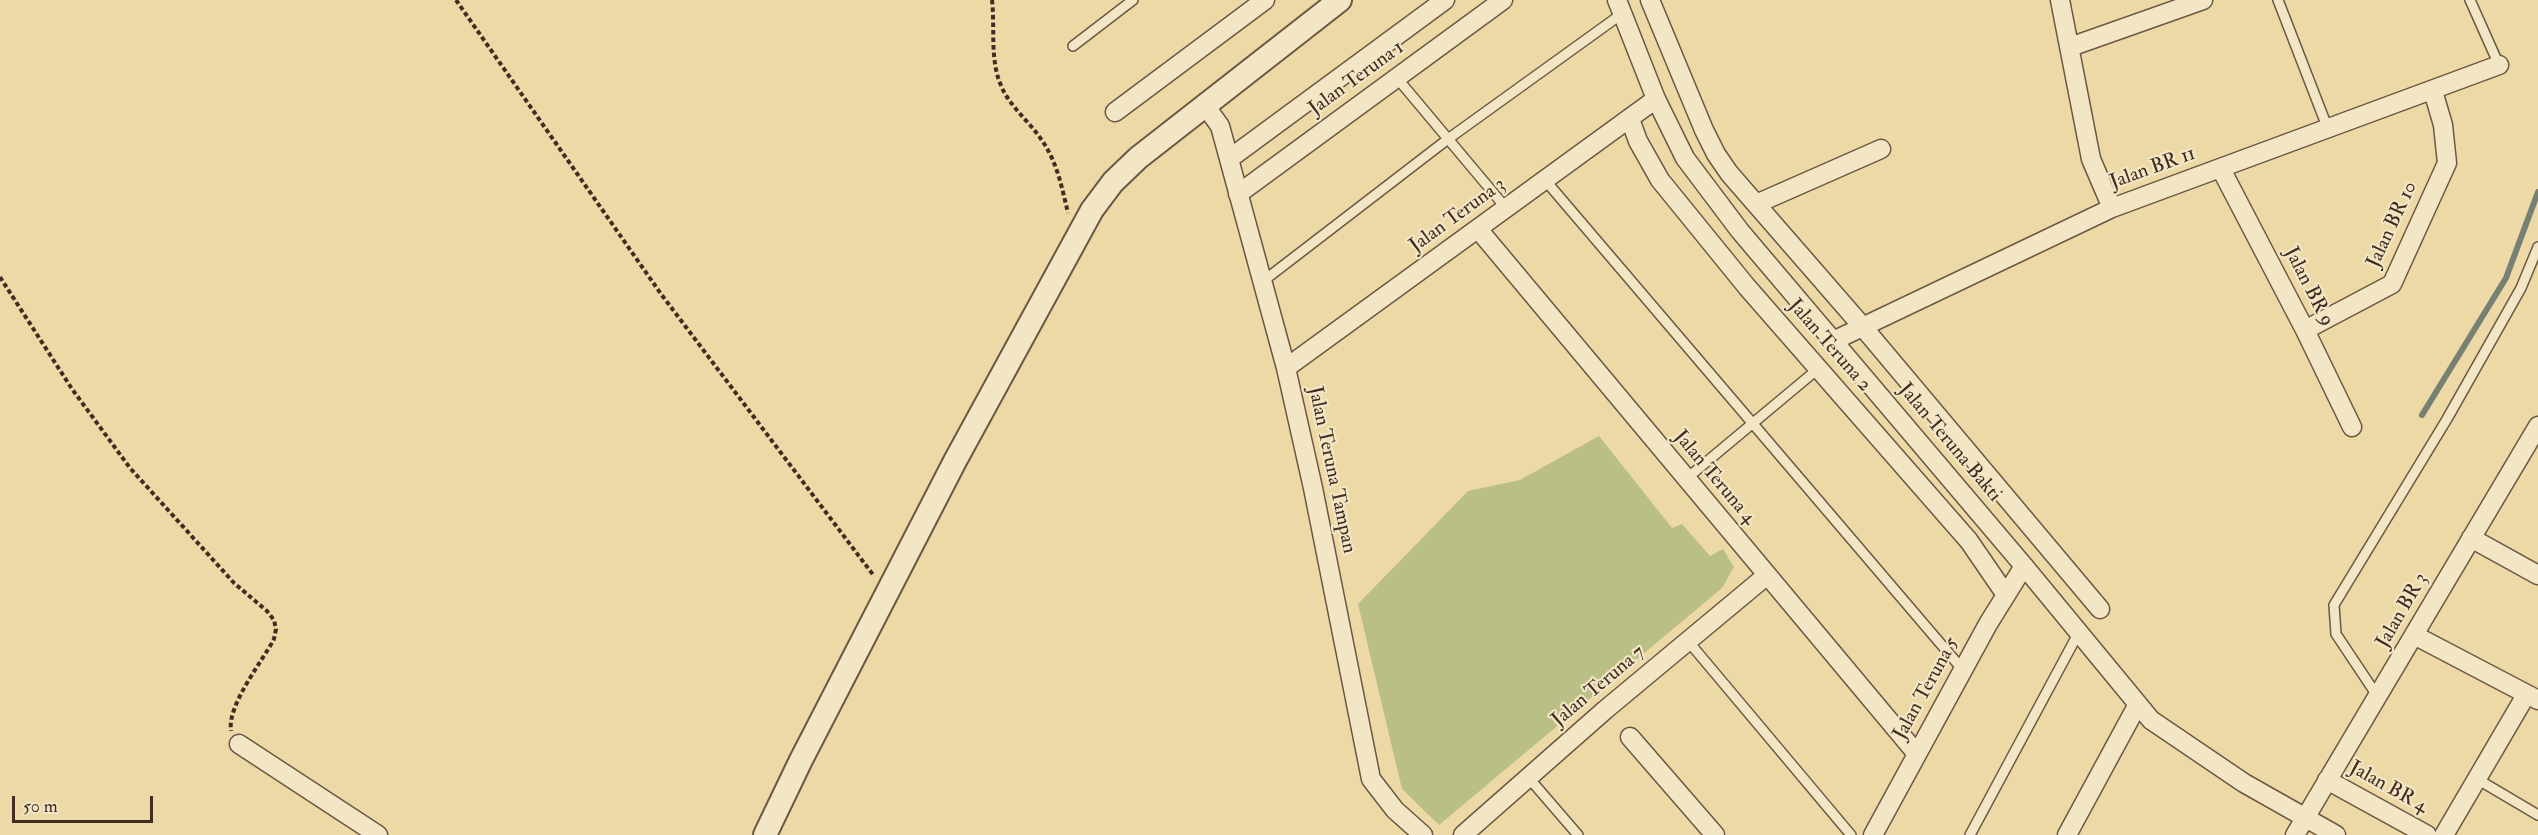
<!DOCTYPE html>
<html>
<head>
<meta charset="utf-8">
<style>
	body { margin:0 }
	#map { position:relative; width:2538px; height:835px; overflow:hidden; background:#ecd9a5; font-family:"IM FELL Double Pica",serif }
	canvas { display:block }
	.scale { position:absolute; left:12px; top:796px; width:141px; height:27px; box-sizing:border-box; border:3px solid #412c24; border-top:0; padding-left:8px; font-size:18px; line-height:21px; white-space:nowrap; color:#412c24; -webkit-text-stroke:4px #f3e6c4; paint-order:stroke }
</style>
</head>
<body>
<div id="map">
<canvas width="2538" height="835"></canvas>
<div class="scale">50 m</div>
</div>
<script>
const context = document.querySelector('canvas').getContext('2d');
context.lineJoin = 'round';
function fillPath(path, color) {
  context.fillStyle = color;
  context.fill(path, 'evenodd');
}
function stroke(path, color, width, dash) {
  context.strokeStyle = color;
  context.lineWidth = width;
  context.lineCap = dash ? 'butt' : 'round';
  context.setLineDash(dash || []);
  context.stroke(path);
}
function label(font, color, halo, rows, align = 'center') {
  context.font = font + ' "IM FELL Double Pica",serif';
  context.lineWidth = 4.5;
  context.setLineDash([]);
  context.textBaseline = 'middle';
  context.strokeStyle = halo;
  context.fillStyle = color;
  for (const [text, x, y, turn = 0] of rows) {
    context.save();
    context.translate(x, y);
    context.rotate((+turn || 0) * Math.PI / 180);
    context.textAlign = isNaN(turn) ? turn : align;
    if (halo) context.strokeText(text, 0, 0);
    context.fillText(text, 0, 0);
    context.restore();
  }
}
fillPath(new Path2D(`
	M1599,436L1672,528L1682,524L1710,556L1723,549L1734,567L1722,588L1439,825L1402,789L1358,604L1468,491L1520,480Z`), '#babf85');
stroke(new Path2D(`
	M2422,415L2506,278L2538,192`), '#768174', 6);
const service = new Path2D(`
	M2278,0L2328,129
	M2470,0L2499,65
	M1073,46L1133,0
	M1397,78L1506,208
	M1545,180L1963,670
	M1262,282L1448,139L1623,13
	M1686,479L1819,368
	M1688,641L1851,835
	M2378,697L2336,634L2334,605L2447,419L2521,288L2538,247
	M1528,777L1578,835
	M2477,779L2538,815
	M1970,835L2079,632`);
const minor = new Path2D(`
	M1617,0L1656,99L1685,158L1740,231L2024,566L2151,720L2244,783L2336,835
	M1650,0L1704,130L1716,154L1729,173L1862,326L2100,609
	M2060,0L2091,159L2112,208
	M2070,47L2203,0
	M1204,104L1220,126L1286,368L1313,488L1371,779L1395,810L1423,835
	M1115,112L1265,0
	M1630,119L1638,141L1660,180L1747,287L1969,541L2006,595
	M1229,159L1445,0
	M2221,169L2305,330L2352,427
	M1238,194L1503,0
	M1756,204L1881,149
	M1478,229L1917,754
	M2305,330L2392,284L2447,163L2443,125L2433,91
	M1833,341L2112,208L2499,65
	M1286,368L1656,99
	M2471,538L2538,575
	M2414,635L2538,700
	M1630,737L1715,835
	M239,744L378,835
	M2327,780L2427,835
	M1463,835L1605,710L1766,576
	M1873,835L1988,624L2024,566
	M2067,835L2138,704
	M2295,835L2538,426
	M2444,835L2526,695`);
const tertiary = new Path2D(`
	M765,835L801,760L955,461L1092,210L1113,182L1138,158L1340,0`);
stroke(service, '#6c5744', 12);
stroke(minor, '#6c5744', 21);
stroke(tertiary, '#6c5744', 26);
stroke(new Path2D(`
	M456,0L661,294L874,576
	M992,0C995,27 990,58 1000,83C1008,105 1028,120 1041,139C1057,161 1062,188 1068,213
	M0,277L72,389L130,468L234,583L267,611L274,620L276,629L274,639C262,662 227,705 231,731`), '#412c24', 4, [4.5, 3]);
stroke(service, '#f3e6c4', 9);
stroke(minor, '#f3e6c4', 18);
stroke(tertiary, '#f3e6c4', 22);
label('20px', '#412c24', '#f3e6c4', [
	["Jalan Teruna 1",1357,79,-36],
	["Jalan BR 11",2153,169,-20],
	["Jalan Teruna 3",1458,216,-36],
	["Jalan BR 10",2393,225,-65],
	["Jalan BR 9",2308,287,63],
	["Jalan Teruna 2",1829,346,49],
	["Jalan Teruna Bakti",1949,443,50],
	["Jalan Teruna Tampan",1331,470,78],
	["Jalan Teruna 4",1714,478,50],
	["Jalan BR 3",2403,611,-60],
	["Jalan Teruna 7",1599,687,-40],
	["Jalan Teruna 5",1927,689,-61],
	["Jalan BR 4",2388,788,29]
]);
</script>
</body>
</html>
